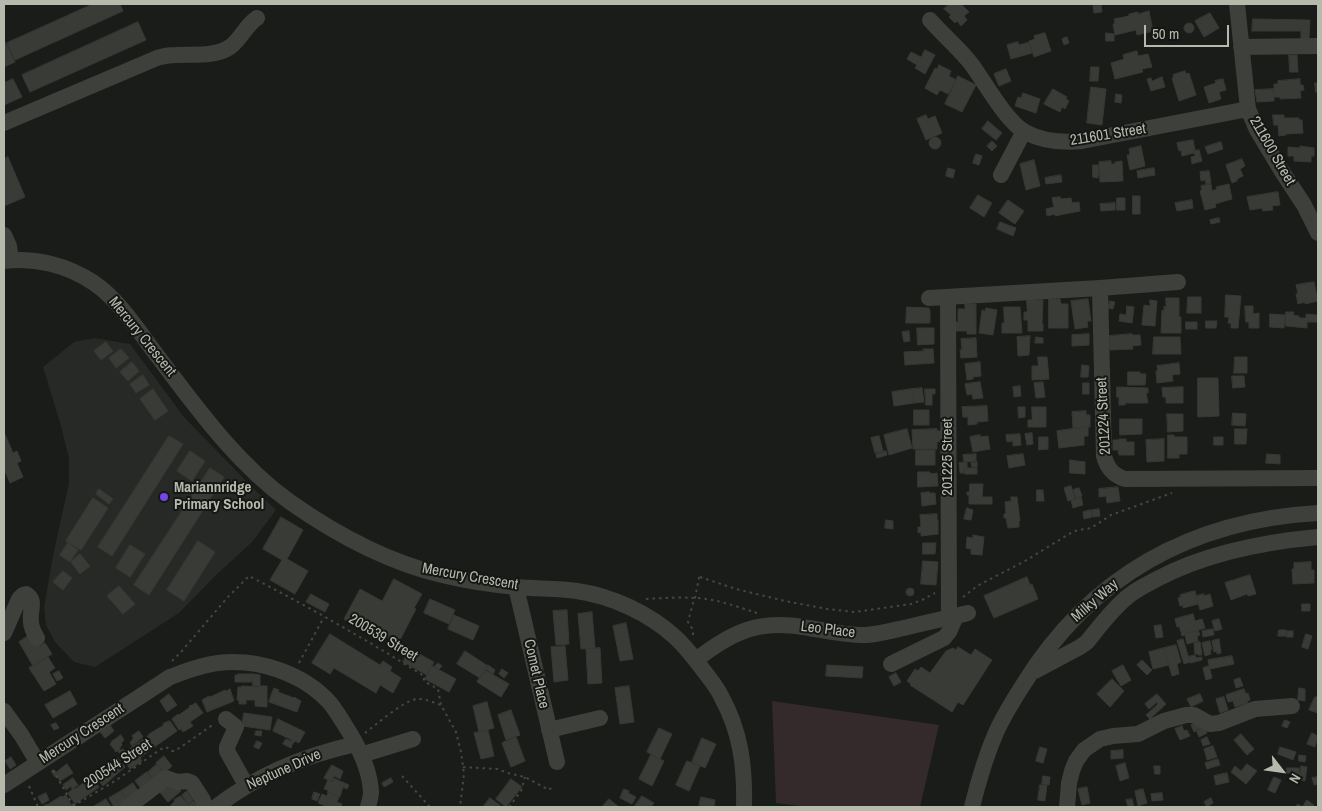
<!DOCTYPE html>
<html>
<head>
<meta charset="utf-8">
<style>
	body { margin:0 }
	#map { position:relative; width:1322px; height:811px; overflow:hidden; background:#1a1c1a; font-family:"Archivo Narrow",sans-serif }
	canvas { display:block }
	.frame { position:absolute; inset:0; border:5px solid #b6baad; pointer-events:none }
	.north { position:absolute; left:1257px; top:746px; width:50px; height:50px; -webkit-text-stroke:4px #151715; paint-order:stroke; rotate:120deg; font-size:14px; font-weight:700; line-height:20px; text-align:center; color:#b6baad }
	.north::after { content:''; display:block; margin:auto; width:18px; height:22px; background:#b6baad; clip-path:polygon(50% 0,100% 100%,50% 72%,0 100%) }
	.scale { position:absolute; left:1144px; top:25px; width:85px; height:22px; box-sizing:border-box; border:2px solid #b6baad; border-top:0; padding-left:6px; font-size:15px; line-height:18px; white-space:nowrap; color:#b6baad; -webkit-text-stroke:4px #151715; paint-order:stroke }
</style>
</head>
<body>
<div id="map">
<canvas width="1322" height="811"></canvas>
<div class="frame"></div>
<div class="north">N</div>
<div class="scale">50 m</div>
</div>
<script>
const context = document.querySelector('canvas').getContext('2d');
context.lineJoin = 'round';
function fillPath(path, color) {
  context.fillStyle = color;
  context.fill(path, 'evenodd');
}
function stroke(path, color, width, dash) {
  context.strokeStyle = color;
  context.lineWidth = width;
  context.lineCap = dash ? 'butt' : 'round';
  context.setLineDash(dash || []);
  context.stroke(path);
}
function label(font, color, halo, rows, align = 'center') {
  context.font = font + ' "Archivo Narrow",sans-serif';
  context.lineWidth = 4;
  context.setLineDash([]);
  context.textBaseline = 'middle';
  context.strokeStyle = halo;
  context.fillStyle = color;
  for (const [text, x, y, turn = 0] of rows) {
    context.save();
    context.translate(x, y);
    context.rotate((+turn || 0) * Math.PI / 180);
    context.textAlign = isNaN(turn) ? turn : align;
    if (halo) context.strokeText(text, 0, 0);
    context.fillText(text, 0, 0);
    context.restore();
  }
}
fillPath(new Path2D(`
	M95,338L130,344L184,417L250,485L276,510L252,542L214,577L179,613L95,667L74,662L55,642L46,625L44,607L53,556L69,483V458L61,426L43,367L74,342Z`), '#272926');
fillPath(new Path2D(`
	M772,701L939,725L920,807H809L776,803Z`), '#342a2c');
const building = new Path2D(`
	M93,4H120L123,11L15,60L7,43Z
	M949,4H961L969,12L964,16L967,20L961,26L957,21L955,23L949,17L951,15L944,9Z
	M1101,5L1102,12L1094,13L1093,6Z
	M1149,11L1153,31L1137,35L1136,30L1115,35L1113,24H1115L1114,19L1129,16V14L1138,12V14Z
	M1210,13L1219,28L1204,37L1195,21Z
	M1253,19L1310,20L1309,39H1301V31H1252Z
	M138,22L146,40L30,92L22,75Z
	M1184 28a5 5 0 1 1 10 0a5 5 0 1 1-10 0Z
	M1045,33L1051,51L1034,57L1029,41L1035,39L1034,36Z
	M1106,33L1114,34V41H1106Z
	M1067,37L1069,43L1064,45L1062,39Z
	M1018,42L1019,45L1029,42L1032,53L1011,59L1007,45Z
	M6,43L15,62L4,67V44Z
	M925,50L935,55L925,74L915,68L917,65L907,59L911,52L921,57Z
	M1137,51L1138,56L1148,54L1152,67L1142,69L1143,72L1115,79L1111,63L1124,59L1123,55Z
	M1289,55H1297L1298,72H1290Z
	M939,65L951,71L949,76L956,80L948,94L940,90L937,95L925,88L935,68L937,69Z
	M1091,67H1099L1098,81H1090Z
	M1006,69L1011,81L999,86L994,74Z
	M1185,71L1186,74L1189,73L1196,95L1179,101L1172,78L1174,77L1173,75Z
	M958,76L976,85L962,112L945,104Z
	M1162,77L1165,87L1151,91L1147,79L1151,78L1152,81Z
	M13,79L22,97L4,105V83Z
	M1223,79L1226,90L1219,92L1221,99L1209,103L1204,87L1216,83L1215,81Z
	M1300,79V85H1303L1304,90L1300,91L1301,98L1280,99V97H1274V84H1278V81Z
	M1315,83H1318V92H1316Z
	M1091,87L1106,89L1102,125L1087,123Z
	M1053,89L1067,97L1066,99L1069,101L1065,109L1062,107L1060,112L1044,104Z
	M1274,89V101L1257,102L1255,90Z
	M1023,93L1040,99L1036,113L1015,106L1018,97L1021,98Z
	M1116,94L1122,95L1121,103L1115,102Z
	M926,115L928,119L935,116L942,133L926,140L917,119Z
	M1273,115H1284V118H1299V120H1302L1303,133L1286,134V135L1279,136L1278,125H1274Z
	M988,121L1002,133L996,140L982,129Z
	M929 143a6 6 0 1 1 12 0a6 6 0 1 1-12 0Z
	M1193,140L1195,150H1193L1194,153L1182,156L1181,150L1179,151L1177,143Z
	M992,141L997,146L992,151L987,146Z
	M1221,142L1223,149L1208,154L1205,147Z
	M1141,146L1145,166L1130,170L1127,155H1130L1129,149Z
	M1300,146L1314,148V156H1311V162L1294,161V156H1288V147L1300,148Z
	M1199,150L1202,161L1192,164L1191,157L1195,156L1194,151Z
	M976,154L982,156L979,165L973,163Z
	M8,157L25,197L4,206V159Z
	M1242,159L1245,166L1240,169L1243,176L1237,179V181L1232,183L1226,165Z
	M1034,160L1040,186L1026,190L1020,164Z
	M1111,161V164H1115V162L1122,161L1123,181L1100,182L1099,162Z
	M1093,165H1099L1098,178L1093,177Z
	M948,168L955,170L953,178L946,176Z
	M1154,168L1155,175L1138,178L1137,171Z
	M1209,171L1211,183L1206,184L1205,180L1201,181L1200,172Z
	M1061,175L1062,182L1046,184L1045,178Z
	M1211,184L1212,191L1217,189L1216,187L1229,184L1232,199L1215,204L1216,207L1205,210L1200,191L1202,190L1201,186Z
	M1278,192L1280,205L1272,206L1273,210L1263,211L1262,208L1250,210L1247,197Z
	M978,195L992,203L984,217L970,208Z
	M1133,196H1140V214H1133Z
	M1060,197L1061,199L1071,198L1072,203L1079,202L1080,211L1055,216V214L1047,216L1046,209L1054,207L1052,198Z
	M1117,198H1125V210H1117Z
	M1008,200L1024,211L1015,224L999,213Z
	M1192,200L1193,208L1177,211L1175,203Z
	M1115,203V210L1101,211L1100,204Z
	M1219,218L1220,222L1211,224L1210,220Z
	M1000,222L1016,228L1013,236L997,229Z
	M1314,282L1318,301L1305,304V302L1298,304L1296,294L1298,293L1296,285Z
	M1226,295L1241,296L1238,328H1231V323H1228L1229,317H1225Z
	M1188,297H1201V313H1187Z
	M1166,298H1179V317H1181V333H1161L1162,310L1164,311V306L1166,307Z
	M1049,299H1060L1061,304H1068V328H1049Z
	M1088,299L1091,321H1087L1088,327L1075,329L1071,301Z
	M1027,300H1043L1042,324H1043V331H1028V320H1024V312H1027Z
	M1150,300L1157,301L1155,326L1142,325L1144,305L1150,306Z
	M1110,301L1115,302L1113,309L1108,308Z
	M965,304H976V334H967V331H955V322H958V309H965Z
	M1127,306L1134,307L1132,323L1119,321L1120,314L1126,315Z
	M1245,306H1253V314L1259,313V328H1249V322H1246Z
	M907,307L929,308V310H930V323H906Z
	M1004,307H1020L1022,333H1002V323H1004Z
	M986,308L997,310L993,335L979,333L982,310L985,311Z
	M1286,312H1294L1293,315L1299,316V318H1306V314L1317,315V322H1307V328L1286,326Z
	M1270,314L1285,315L1284,328L1270,327Z
	M1206,321H1217L1216,328H1206Z
	M1186,322H1197V329H1186Z
	M917,328H934V344L918,345Z
	M909,331L910,341L904,342L902,332Z
	M1089,334V345L1072,346V335Z
	M1132,334V335H1140L1141,345L1132,346L1133,349L1110,350L1109,336Z
	M1030,336L1029,355L1018,356L1017,337Z
	M1036,337L1043,338V343H1035Z
	M1154,337H1180L1181,354H1153Z
	M976,338L977,357L961,358L960,350H962L961,339Z
	M106,342L113,351L101,360L94,351Z
	M121,349L129,358L116,368L109,358Z
	M923,349H933L934,363L905,365L904,352L924,351Z
	M1038,357H1047L1049,379L1032,380V366H1038Z
	M1235,357H1247V373H1234Z
	M132,362L139,371L128,381L120,372Z
	M980,362L981,376L973,377V379L967,380L965,364Z
	M1179,363L1180,374L1172,375L1173,381L1157,383L1156,371L1158,370L1157,366Z
	M1082,365L1089,366L1088,377H1081Z
	M1128,372H1140V374H1146L1145,385H1128Z
	M143,375L149,385L136,393L130,384Z
	M1232,376H1244L1245,387L1233,388Z
	M1198,378H1218L1219,416L1198,417Z
	M980,382L983,398L973,399L972,394L967,395L965,384Z
	M1043,382L1045,397L1036,398L1034,383Z
	M1083,383H1089V394H1083Z
	M1020,386L1021,396L1014,397L1013,387Z
	M1117,387L1148,388V393H1146L1148,403H1125V405H1119V397H1117Z
	M1183,387V403H1166V397H1163L1162,388Z
	M922,388L924,402L914,403L912,389Z
	M153,389L168,411L155,420L140,399Z
	M912,389L914,403L894,406L892,392Z
	M925,389H935V394H932V405H926Z
	M987,406L988,421L977,422V424L968,425V417H963L962,407Z
	M1018,407H1025V417L1019,418Z
	M1032,407H1046V427H1028V420H1032Z
	M914,410H929V425H914Z
	M1086,411V415H1090V427L1073,428L1072,412Z
	M1233,413L1246,414L1245,426L1232,425Z
	M1167,414H1183V431L1168,432Z
	M1120,419H1142V434L1120,435Z
	M1088,427V436H1084V445L1059,448L1057,431Z
	M907,429L912,448L889,455L884,435Z
	M937,429V431H941L942,441L937,442V449H913L912,430Z
	M1235,429H1247L1246,444H1235Z
	M4,432L13,453L17,451L21,461L17,463L23,477L10,483L4,469Z
	M1032,433L1033,444L1027,445L1025,434Z
	M1020,434L1021,445L1013,446V441L1007,442L1006,435Z
	M980,435V437L988,436L990,449L973,452L970,437Z
	M1168,435H1174V437H1187V454H1179V458H1168Z
	M169,436L183,444L112,556L98,547Z
	M879,436L883,451L875,453L871,438Z
	M1039,437H1048V449L1039,450Z
	M1214,437H1223V445H1214Z
	M1119,439H1126V442H1134V455H1119L1118,450H1113V440H1119Z
	M1164,439V461L1147,462L1146,440Z
	M916,450H935V465H916Z
	M190,451L205,461L192,481L177,471Z
	M886,451L887,455L877,458L876,454Z
	M976,454V461L964,462L963,455Z
	M1023,454L1025,465L1009,468L1007,456Z
	M1267,454L1280,455V464L1266,463Z
	M1070,460L1085,462V474L1070,473Z
	M967,462V468H964V473H960L959,463Z
	M977,462V467H972L971,463Z
	M210,468L224,477L149,595L134,585Z
	M964,468H977V474H965Z
	M918,472H930V474L937,473L938,486L918,487Z
	M970,484H983L982,497H992V504H969V495H967V492H969Z
	M1071,486L1075,499L1068,501L1064,488Z
	M1118,487L1120,501L1107,503L1106,496L1099,497V489Z
	M1079,488L1082,496L1076,498L1073,490Z
	M99,489L113,499L109,504L96,494Z
	M1037,490H1043L1044,501H1037Z
	M929,492V493H935L936,504L922,506L921,493Z
	M1011,497H1017L1020,521H1019V527L1008,528L1006,518H1004V514H1006L1005,502L1011,501Z
	M1081,497L1083,505L1073,508L1071,500Z
	M93,498L108,508L81,550L66,541Z
	M967,508L973,510L971,520L964,519Z
	M1099,509L1100,516L1093,517L1092,510Z
	M1091,510L1092,517L1084,519L1083,512Z
	M937,514V520H938V534L921,536V532L918,533V527H921L920,515Z
	M281,517L303,530L287,559L308,571L295,594L270,580L282,560L263,549Z
	M886,520L893,521V529L885,528Z
	M973,535L984,537L982,555L971,554V549L966,548L967,537L973,538Z
	M198,541L215,552L184,601L167,590Z
	M68,543L78,550L70,562L60,555Z
	M923,543H936L935,554H923Z
	M130,545L145,554L130,577L116,568Z
	M80,554L90,566L80,574L71,562Z
	M923,561L938,562L936,585L921,584Z
	M1311,562V570H1314V583L1293,584L1292,569H1294V563Z
	M63,571L72,578L63,590L53,582Z
	M1250,575L1256,594L1248,596L1247,594L1231,600L1225,583Z
	M1027,577L1030,585L1032,584L1038,599L994,618L984,596Z
	M394,579L422,594L414,608L416,609L399,642L393,638L392,640L356,619L353,625L344,619L360,589L382,601Z
	M119,586L135,604L123,614L107,596Z
	M906 592a4 4 0 1 1 8 0a4 4 0 1 1-8 0Z
	M1195,591L1198,604L1183,608V605L1180,606L1178,598L1181,597L1180,595Z
	M311,594L329,604L325,612L306,602Z
	M1204,594V596L1210,594L1213,606L1200,610L1196,596Z
	M430,599L455,610L449,624L424,613Z
	M1302,604H1310V611H1302Z
	M567,610L569,644L556,645L553,611Z
	M592,612L595,648L581,649L578,614Z
	M1193,614L1195,621L1202,619L1205,628L1188,633L1187,630L1181,632L1179,626L1177,627L1175,619Z
	M454,615L479,626L473,640L448,629Z
	M1219,619L1222,629L1215,631L1212,621Z
	M626,623L633,659L620,661L613,626Z
	M1161,625L1163,637L1156,638L1154,626Z
	M1213,629L1214,635L1203,637L1202,631Z
	M1187,630L1188,633L1198,630L1200,635L1197,636L1198,641L1187,644L1185,635L1182,636L1181,632Z
	M1279,630H1286V636H1278Z
	M1287,631H1293V637H1287Z
	M31,634L40,646L45,643L52,654L33,666L19,642Z
	M330,634L380,665L383,661L392,667L390,671L401,678L393,693L380,685L376,693L334,668L330,674L312,663Z
	M1306,634L1312,636L1308,649L1302,647Z
	M1183,639L1190,662L1184,664L1177,641Z
	M1219,639L1221,653L1217,654V651L1214,652L1212,641Z
	M1210,641L1212,650H1210L1211,654L1205,656L1202,643Z
	M1200,642L1202,655H1198V654H1195L1194,643Z
	M1176,645L1181,662L1177,664L1179,674L1172,676L1164,648Z
	M565,646L568,680L554,682L551,647Z
	M958,647L971,655L975,649L992,660L963,705L958,702L952,712L910,685L911,684L907,681L915,669L918,671L921,667L930,673L946,651L953,648L956,650Z
	M600,648L602,683L588,684L586,649Z
	M1164,648L1169,665L1153,669L1149,652Z
	M410,649L434,662L427,675L403,662Z
	M465,651L488,666L480,678L457,664Z
	M1195,655L1196,658L1202,657V660L1190,663L1188,657Z
	M1232,656L1234,664L1210,669L1208,660Z
	M48,657L55,668L49,672L56,684L44,691L29,668Z
	M1142,660L1152,670L1147,675L1137,665Z
	M438,663L442,666L438,670L434,667Z
	M488,665L495,670L493,674L486,669Z
	M827,665L863,667L862,678L826,676Z
	M1123,665L1131,680L1121,686L1112,671Z
	M432,666L456,679L449,692L425,679Z
	M1209,666L1212,678L1206,680L1203,668Z
	M502,669L508,673L504,678L499,674Z
	M485,670L509,684L501,697L477,682Z
	M59,671L63,678L57,681L53,674Z
	M896,673L901,682L894,686L889,677Z
	M238,674H253L252,682H235V675H238Z
	M253,674L260,675V686H253Z
	M1240,678L1243,686L1236,688L1234,680Z
	M1112,679L1124,691L1110,707L1097,694Z
	M242,686L259,687V686H267V707L255,706V700H246V704H239V700H237L238,687H242Z
	M629,686L634,722L620,724L615,688Z
	M274,688L279,690L278,692L294,698V697L301,701L297,712L269,702Z
	M1299,688L1305,689V701L1298,700Z
	M230,689L234,701L207,712L202,700L209,696L210,697L225,690L226,691Z
	M1244,689L1246,694L1248,693L1250,700L1247,701L1248,703L1235,707L1233,701L1228,702L1226,695Z
	M70,691L77,704L53,718L45,705Z
	M169,694L177,705L167,712L160,701Z
	M1157,694L1166,704L1150,719L1146,715L1158,704L1157,702L1149,709L1145,704Z
	M1200,694L1203,701L1191,707L1187,699Z
	M1224,697L1228,710L1220,713L1216,699Z
	M1315,697H1318V713L1309,710Z
	M487,702L494,728L479,732L473,706Z
	M196,703L203,713L190,722L193,726L183,732L181,729L179,730L172,719L178,714L179,715L190,707L189,706L192,705Z
	M511,710L520,735L506,740L498,715Z
	M244,713L272,717L270,730L242,726Z
	M278,719L305,732L299,743L295,741L294,743L291,741L292,740L273,731Z
	M1285,720L1290,722L1287,728L1282,726Z
	M170,721L177,731L153,748L146,737L149,735V734L164,725L163,724Z
	M1198,721L1201,728L1194,732L1191,725Z
	M56,723L59,728L54,730L51,725Z
	M110,725L114,731L105,738L100,732Z
	M1182,726L1184,731L1187,730L1190,736L1180,740L1175,729Z
	M1204,727L1207,733L1199,737L1196,730Z
	M659,728L672,734L660,759L647,752Z
	M488,730L494,756L481,759L474,733Z
	M139,731L143,737L132,746L130,742L133,740L132,739L134,738L132,736Z
	M256,731H262L261,736L255,735Z
	M1312,733L1318,736L1315,747L1307,744Z
	M1241,734L1254,749L1247,755L1234,740Z
	M121,735L124,740L121,743L122,745L120,747V749L116,752L110,744L112,743L111,742Z
	M516,737L525,761L511,767L502,743Z
	M1207,737L1210,744L1203,746L1201,740Z
	M702,738L716,744L705,768L692,762Z
	M144,739L151,749L140,758L142,761L130,769L118,751L119,750L120,751L122,749L126,751Z
	M286,739L293,742L291,748L283,744Z
	M257,741L262,743L259,749L254,747Z
	M1213,746L1217,757L1207,760L1204,749Z
	M1040,747L1047,749L1043,763L1036,761Z
	M1280,747L1296,752L1293,760L1278,754Z
	M1123,750V758L1111,759V751Z
	M651,755L664,761L652,786L639,779Z
	M1299,755L1306,756L1305,762L1299,761Z
	M164,756L172,766L164,773L156,763Z
	M11,757L16,765L10,769L5,761Z
	M118,758L125,767L103,786L95,776L100,770L101,771L112,762H111L113,759L114,760Z
	M1218,759L1220,765L1207,769L1205,763Z
	M687,761L700,766L689,791L676,785Z
	M1125,763L1129,778L1120,781L1116,766Z
	M67,764L73,773L60,781L57,776L55,777L51,771L54,770L56,772Z
	M157,764L165,774L155,782L147,773Z
	M1247,764L1257,771L1246,784L1231,772L1235,766L1241,771Z
	M332,765L343,771L340,779L334,776L331,781L324,778Z
	M1154,766H1160V774H1155Z
	M1301,766L1307,767L1305,781L1299,780Z
	M1287,768H1299L1298,779H1293V773H1287Z
	M147,772L155,782L143,791L135,781Z
	M1227,773L1229,782L1216,785L1214,776Z
	M1043,776L1050,777L1049,785L1042,784Z
	M92,777L99,787L75,804L68,793L74,788L75,789L86,781L85,780L88,779H89Z
	M1274,777L1281,780L1275,793L1268,790Z
	M1318,777V784L1314,785L1312,778Z
	M73,778L78,785L72,789L71,786L66,790L63,785Z
	M333,778L349,785L347,789L343,787L340,797L328,792V790L324,789L328,780L332,782Z
	M391,778L393,782L384,787L382,783Z
	M511,779L522,787L506,807L496,799Z
	M172,781L181,791L168,802L158,790Z
	M133,783L140,794L127,801L121,791Z
	M1040,785H1047L1045,801L1038,800Z
	M1087,787L1090,803L1082,805L1078,789Z
	M624,789L629,791L628,793L636,797L632,804L620,798Z
	M1143,789L1147,803L1138,806L1135,791Z
	M121,791L127,801L120,807H114L109,798Z
	M187,791L193,800L188,804L182,795Z
	M314,792L320,794L317,801L312,799Z
	M328,792L339,797L337,802L342,804L341,807H328L318,803L322,794L327,796Z
	M46,793L49,800L42,804L38,797Z
	M1162,793L1163,800L1152,801L1151,794Z
	M66,795L72,806L69,807H42L47,804V805L61,796L62,797Z
	M181,796L188,805L193,801L198,805V807H171L170,806L175,801L174,800Z
	M642,796L654,803L651,807H634Z
	M701,797L715,800L714,807H699Z
	M490,798L501,806L500,807H483Z
	M1211,798L1213,803L1207,807L1204,802Z
	M106,799L111,807H93Z
	M609,799L619,807H602Z
	M1132,799L1134,807H1128L1126,800Z
	M1307,800L1314,805L1312,807H1295L1298,804L1302,807Z`);
fillPath(building, '#393b37');
stroke(building, '#353834', 1);
stroke(new Path2D(`
	M700,577L736,589L785,601L827,609L855,612L911,604L922,600L935,593
	M963,597L977,586L1025,561L1074,531L1091,528L1111,515L1172,493
	M646,599C663,598 680,597 696,598C717,599 738,607 757,613
	M693,635V630L688,622L693,603L695,598L700,573
	M172,661L181,652L227,598L249,576C309,607 367,640 424,676V681L438,689L441,705
	M299,663L324,617
	M365,733C376,725 405,699 418,699C425,699 433,702 441,705L456,732L461,752L464,774L460,807
	M463,767L497,769L508,773L525,777L549,790L552,787
	M53,770L73,805
	M402,776L430,807
	M29,786L38,807
	M73,806L115,781L161,749L166,747L172,751H175L214,724
	M509,807L521,791L525,777`), '#454741', 2, [2.5, 4]);
stroke(new Path2D(`
	M1237,4L1248,109L1257,130L1281,170L1304,205L1318,233
	M930,20C943,35 961,50 972,65C986,84 1006,121 1025,132C1042,141 1063,143 1082,141L1248,109
	M1241,47L1318,46
	M4,123L157,58C163,56 170,55 176,55C194,54 215,57 230,47C241,39 246,25 257,18
	M1001,175L1024,131
	M4,235L9,246L11,260
	M4,261C35,257 67,265 94,283C119,300 138,330 156,354C196,407 236,463 290,502C337,535 387,562 442,575C467,581 492,585 517,587C536,589 557,588 577,591C611,596 649,613 675,637C686,647 695,659 704,671C710,679 717,687 721,696C741,732 745,767 744,807
	M1100,288L1104,456C1107,468 1113,475 1125,479L1318,478
	M948,297L949,618
	M929,298L1100,288L1178,282
	M516,587L557,762
	M4,633L19,599L23,595L26,594C37,600 29,611 31,622C31,627 34,633 37,638
	M696,660C734,630 761,619 809,628C828,631 848,636 866,635C880,634 894,630 908,627C928,622 948,618 968,613
	M891,664L944,638L949,632L956,616
	M1035,671L1080,647L1087,642C1099,627 1111,611 1125,599C1134,590 1146,585 1157,579C1206,553 1263,542 1318,537
	M4,711L22,736L38,763
	M226,719L236,727L227,747V751L246,785
	M549,730L600,718
	M361,755L413,739
	M4,785L170,677C186,671 201,665 218,663C257,658 303,673 330,703C338,713 344,724 351,735C361,752 370,772 371,792C371,797 369,802 368,807
	M128,807L166,778L177,782L187,781L192,783L203,800L204,807
	M216,807C257,775 306,755 356,744
	M972,807C978,783 985,758 995,735C1002,718 1013,701 1023,685C1090,576 1192,520 1318,513
	M1067,807L1069,783L1072,771L1076,761L1084,750L1100,739L1113,736L1138,734L1164,721L1186,715H1194L1210,724L1219,723L1255,709L1292,706`), '#3e403b', 16);
for (const [x, y, r, color] of [
	[164,497,5,"#7346e7"]
]) {
  const dot = new Path2D();
  dot.arc(x, y, r, 0, 2 * Math.PI);
  context.fillStyle = color;
  context.fill(dot);
  stroke(dot, '#151715', 2);
}
label('15px', '#b6baad', '#151715', [
	["211601 Street",1108,135,-9],
	["211600 Street",1272,151,60],
	["Mercury Crescent",142,337,51],
	["201224 Street",1104,416,-93],
	["201225 Street",948,457,-90],
	["Mercury Crescent",470,577,10],
	["Milky Way",1095,601,-41],
	["Leo Place",828,630,7],
	["200539 Street",383,638,31],
	["Comet Place",536,674,77],
	["Mercury Crescent",82,734,-33],
	["200544 Street",118,764,-33],
	["Neptune Drive",284,770,-24]
]);
label('bold 15px', '#b6baad', '#151715', [
	["Mariannridge",174,488],
	["Primary School",174,505]
], 'left');
</script>
</body>
</html>
